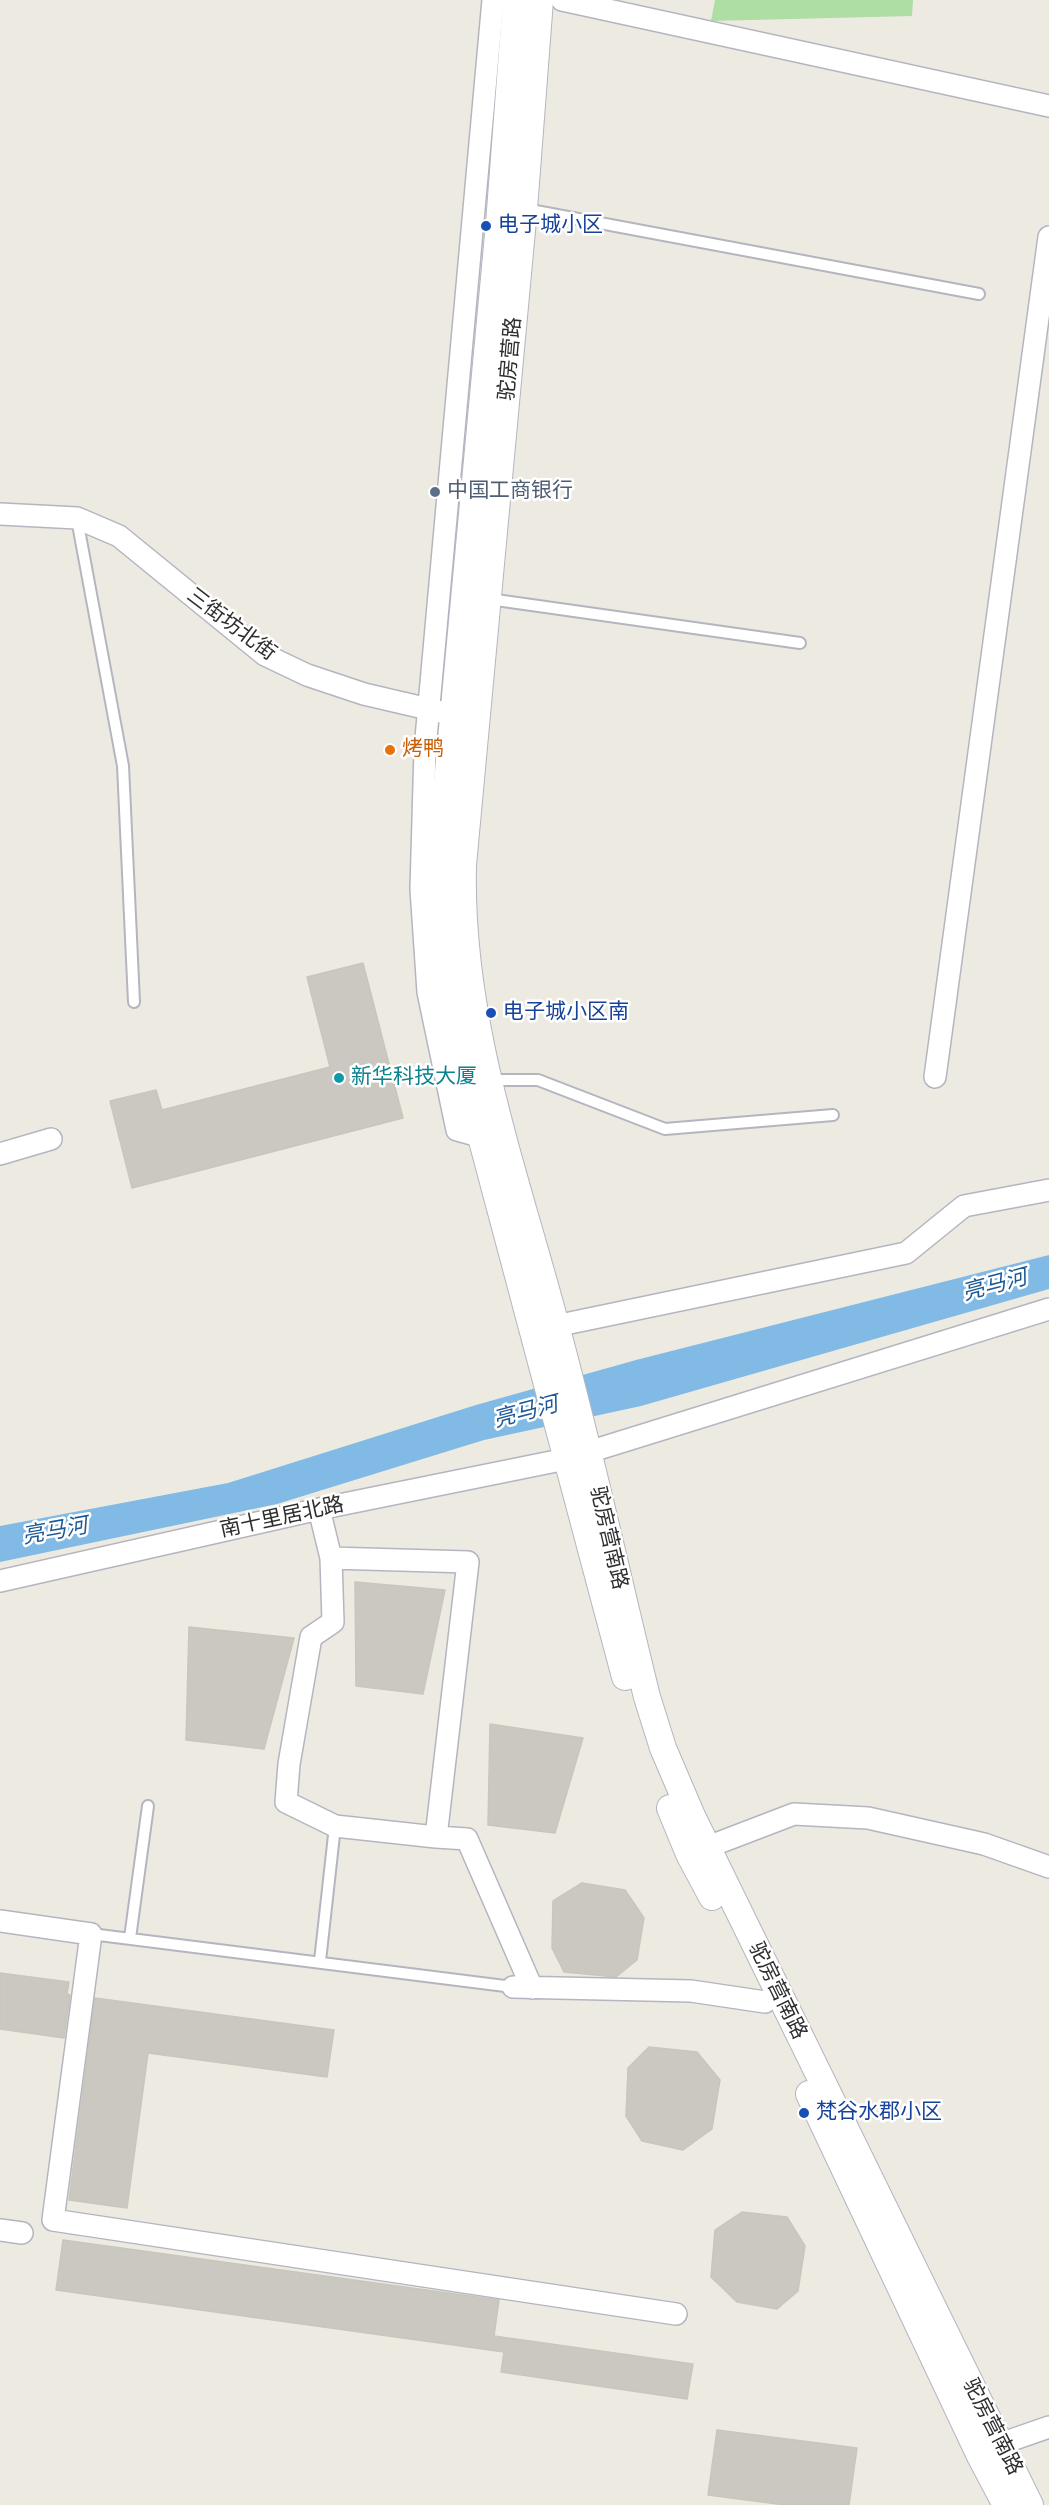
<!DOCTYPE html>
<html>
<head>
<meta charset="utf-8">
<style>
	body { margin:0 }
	canvas { display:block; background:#edeae2 }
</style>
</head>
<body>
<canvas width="1049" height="2505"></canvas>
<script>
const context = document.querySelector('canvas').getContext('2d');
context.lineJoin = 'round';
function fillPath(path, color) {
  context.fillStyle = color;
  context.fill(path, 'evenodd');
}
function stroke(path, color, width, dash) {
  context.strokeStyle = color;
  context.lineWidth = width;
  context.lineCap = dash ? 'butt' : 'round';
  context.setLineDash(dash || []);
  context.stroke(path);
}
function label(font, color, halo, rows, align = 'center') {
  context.font = font + ' "DejaVu Sans","Noto Sans SC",sans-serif';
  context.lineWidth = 5;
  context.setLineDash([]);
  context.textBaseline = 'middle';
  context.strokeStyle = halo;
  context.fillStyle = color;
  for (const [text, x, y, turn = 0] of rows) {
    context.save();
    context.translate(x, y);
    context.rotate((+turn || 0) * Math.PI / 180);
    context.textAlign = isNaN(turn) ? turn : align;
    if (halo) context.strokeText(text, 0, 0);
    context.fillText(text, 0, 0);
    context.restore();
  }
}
fillPath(new Path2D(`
	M715,0H913L912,16L711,21Z`), '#afdea4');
fillPath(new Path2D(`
	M1049,1255V1289L641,1406L484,1440L277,1504L0,1562V1526L228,1483L476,1405L636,1360Z`), '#80bae5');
const building = new Path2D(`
	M363,963L403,1118L132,1188L110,1101L156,1090L162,1110L330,1067L307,977Z
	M355,1582L445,1590L423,1694L356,1686Z
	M189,1627L294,1638L264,1749L186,1740Z
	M490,1724L583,1738L555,1833L488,1825Z
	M582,1883L625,1890L644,1918L637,1960L616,1977L564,1972L552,1948L553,1901Z
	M0,1973L69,1982L67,1994L70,1995L64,2038L0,2029Z
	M95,1998L334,2030L327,2077L148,2053L127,2208L69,2200Z
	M649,2047L697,2052L720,2080L712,2129L683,2150L642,2141L626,2116L628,2068Z
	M742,2212L787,2217L805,2246L798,2291L777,2309L737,2302L711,2277L715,2230Z
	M63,2240L499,2300L494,2336L693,2364L687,2399L501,2372L504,2352L56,2290Z
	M717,2430L857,2448L849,2505H785L708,2495Z`);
fillPath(building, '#cac8c0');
stroke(building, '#c9c6bb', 1.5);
const service = new Path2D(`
	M525,209L979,294
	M77,519L123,766L134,1002
	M489,599L800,643
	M489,1080H538L665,1129L833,1115
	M91,1934L513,1987
	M130,1938L148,1806
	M320,1961L335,1826`);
const minor = new Path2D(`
	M562,0L1049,106
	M0,514L77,518L119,536L265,655L307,675L364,694L441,712
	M935,1077L1049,237
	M482,1137L457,1130L428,992L421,889L425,749L493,0
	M0,1154L51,1139
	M541,1329L906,1253L964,1206L1049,1190
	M319,1509L331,1558L468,1562L436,1837L467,1839L532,1988
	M331,1558L333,1622L311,1637L289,1764L286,1802L335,1826L436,1837
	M0,1581L319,1509L566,1459L1049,1309
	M692,1853L794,1814L868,1818L984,1844L1049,1867
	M0,1921L91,1934L53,2220L676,2314
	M513,1987L691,1991L765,2002
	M0,2230L22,2233
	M988,2451L1000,2444L1049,2427`);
const tertiary = new Path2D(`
	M516,0L499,224L440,858C440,922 445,984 457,1047L625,1677
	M540,0L524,209L463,865C459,1022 515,1172 555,1322C589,1446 616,1572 647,1697L663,1748L692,1816L1030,2505
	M670,1808L689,1854L712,1897
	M809,2094L980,2456L1006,2505`);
stroke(service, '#b5b5c0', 14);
stroke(minor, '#b5b5c0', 24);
stroke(tertiary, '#b5b5c0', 28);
stroke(service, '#fff', 10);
stroke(minor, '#fff', 21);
stroke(tertiary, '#fff', 26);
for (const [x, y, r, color] of [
	[486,226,6,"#1a4fb4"],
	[435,492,6,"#5c6f8a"],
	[390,750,6,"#e8710a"],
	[491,1013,6,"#1a4fb4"],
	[339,1078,6,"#0f9aa8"],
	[804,2113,6,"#1a4fb4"]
]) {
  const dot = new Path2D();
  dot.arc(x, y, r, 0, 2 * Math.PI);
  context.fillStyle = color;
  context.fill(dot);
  stroke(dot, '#fff', 2);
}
label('21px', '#164399', '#fff', [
	["电子城小区",498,226],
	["电子城小区南",503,1013],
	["梵谷水郡小区",816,2113]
], 'left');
label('21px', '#2e2e2e', '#fff', [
	["驼房营路",511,359,-85],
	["三街坊北街",231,625,37],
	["南十里居北路",282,1518,-12],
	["驼房营南路",608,1538,77],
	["驼房营南路",777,1991,64],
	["驼房营南路",992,2427,63]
]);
label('21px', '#4e5e75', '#fff', [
	["中国工商银行",447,492]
], 'left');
label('21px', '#c56008', '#fff', [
	["烤鸭",402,750]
], 'left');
label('21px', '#0d838f', '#fff', [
	["新华科技大厦",351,1078]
], 'left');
label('italic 22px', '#1b5895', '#fff', [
	["亮马河",995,1286,-15],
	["亮马河",526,1413,-15],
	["亮马河",55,1532,-10]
]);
</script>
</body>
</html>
